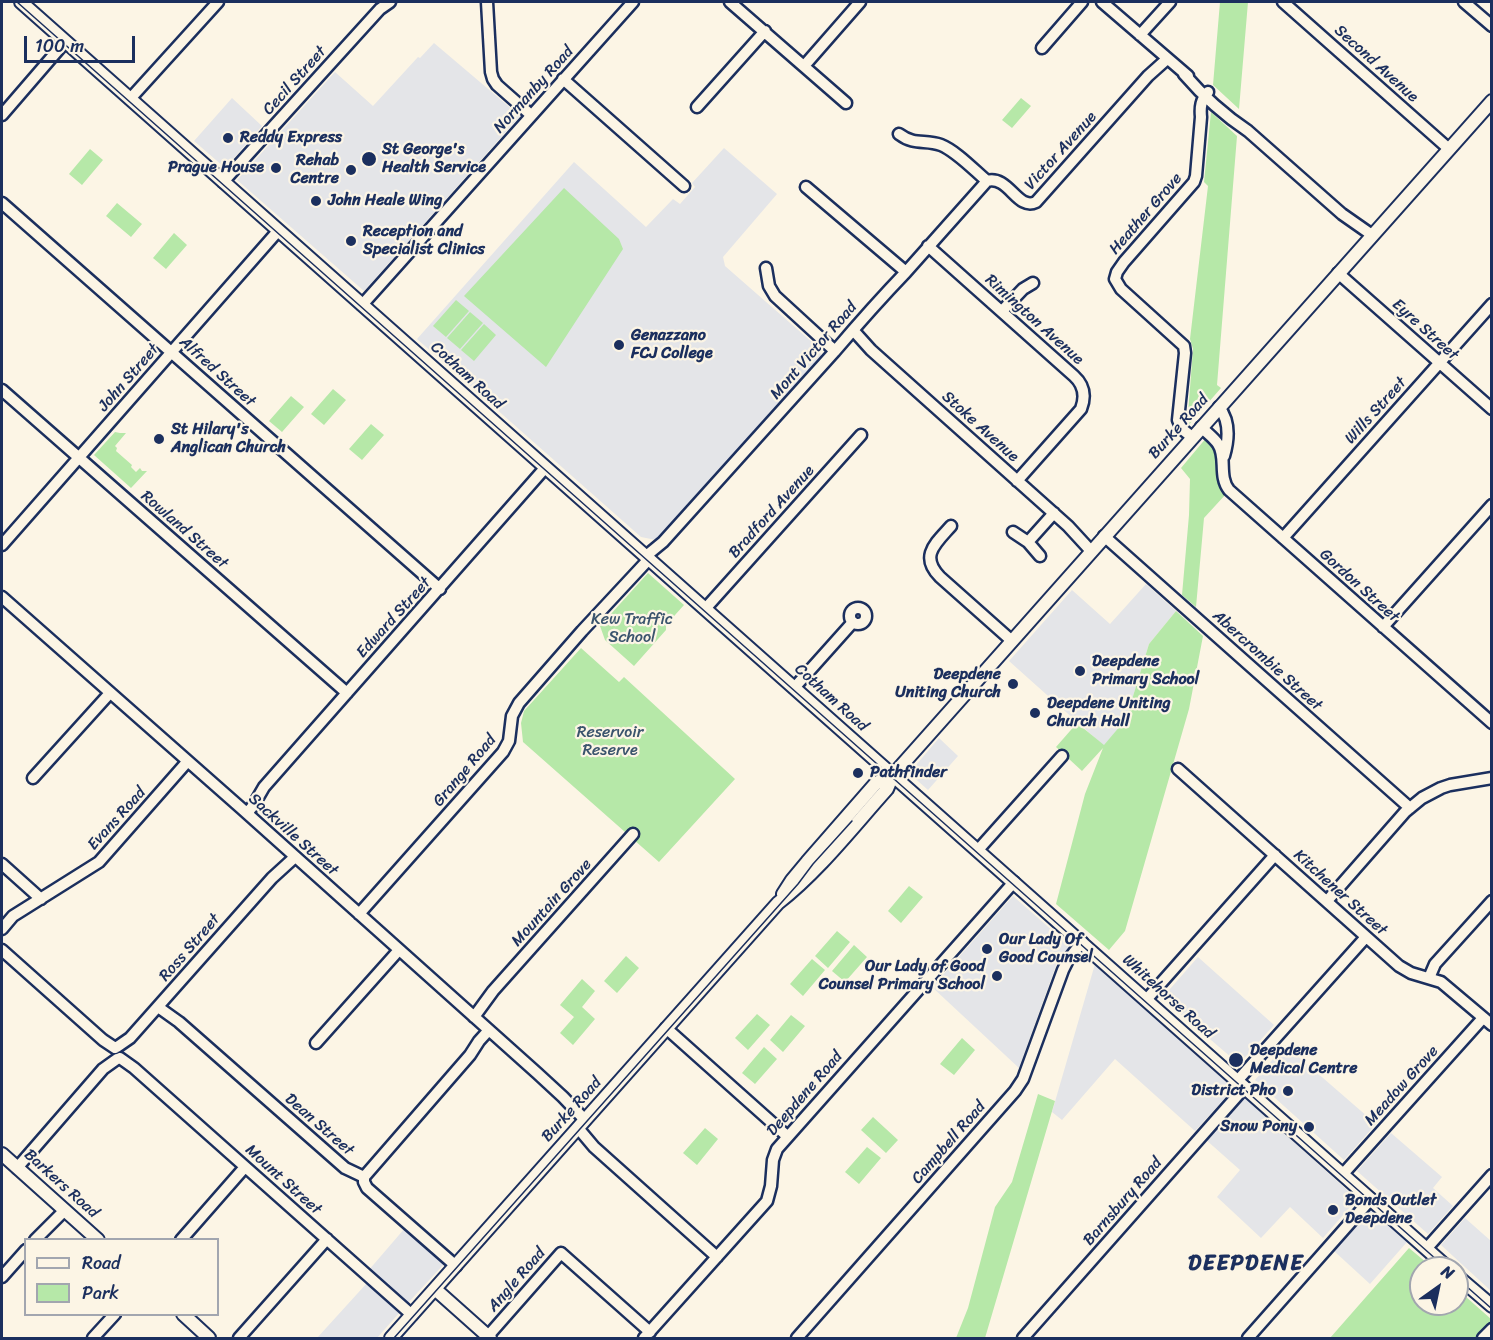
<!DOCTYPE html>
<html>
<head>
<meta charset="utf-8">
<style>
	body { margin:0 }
	#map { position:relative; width:1493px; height:1340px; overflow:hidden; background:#fcf5e5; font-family:Sriracha,sans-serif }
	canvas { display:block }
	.frame { position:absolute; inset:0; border:3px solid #1b2f5e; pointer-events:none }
	.legend { position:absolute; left:24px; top:1238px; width:195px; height:78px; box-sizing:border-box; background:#fcf5e5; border:2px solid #a2a6af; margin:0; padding:8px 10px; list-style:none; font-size:18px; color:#1b2f5e }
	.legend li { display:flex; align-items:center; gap:12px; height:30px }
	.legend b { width:30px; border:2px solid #a2a6af }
	.north { position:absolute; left:1409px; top:1256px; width:60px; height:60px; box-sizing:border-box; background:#fcf5e5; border:2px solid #a2a6af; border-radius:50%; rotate:33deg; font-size:16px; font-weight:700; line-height:24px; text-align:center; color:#1b2f5e }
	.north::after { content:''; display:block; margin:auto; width:21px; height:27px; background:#1b2f5e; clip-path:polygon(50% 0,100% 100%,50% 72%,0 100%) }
	.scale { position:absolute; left:24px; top:36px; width:111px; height:27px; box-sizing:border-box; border:3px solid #1b2f5e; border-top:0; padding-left:8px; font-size:18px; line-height:21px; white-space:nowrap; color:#1b2f5e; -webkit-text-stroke:4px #fcf5e5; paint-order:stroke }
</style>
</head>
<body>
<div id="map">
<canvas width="1493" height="1340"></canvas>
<div class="frame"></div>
<ul class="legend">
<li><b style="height:8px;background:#fcf5e5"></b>Road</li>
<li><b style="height:16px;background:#b6e8a8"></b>Park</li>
</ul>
<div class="north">N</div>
<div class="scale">100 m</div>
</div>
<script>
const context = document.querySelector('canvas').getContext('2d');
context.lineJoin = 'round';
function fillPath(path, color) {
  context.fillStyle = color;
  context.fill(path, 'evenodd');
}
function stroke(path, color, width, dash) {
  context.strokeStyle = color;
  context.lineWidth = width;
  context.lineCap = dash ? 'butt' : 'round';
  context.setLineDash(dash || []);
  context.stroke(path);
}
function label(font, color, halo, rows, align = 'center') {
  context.font = font + ' Sriracha,sans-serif';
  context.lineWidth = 4.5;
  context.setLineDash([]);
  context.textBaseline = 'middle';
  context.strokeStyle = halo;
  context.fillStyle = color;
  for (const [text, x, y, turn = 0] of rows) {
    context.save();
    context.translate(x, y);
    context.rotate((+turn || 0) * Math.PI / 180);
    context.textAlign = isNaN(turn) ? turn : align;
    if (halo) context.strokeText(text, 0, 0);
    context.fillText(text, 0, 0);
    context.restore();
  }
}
fillPath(new Path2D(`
	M434,43L520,116L364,291L237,180L335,72L373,106L418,57L420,58Z
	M232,98L262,126L226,167H224L194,141Z
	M724,148L777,194L723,257L725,266L821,350V356L656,540L641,537L417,339L574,162L646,227L673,199L680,204L695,187L692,183Z
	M1146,584L1176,611L1149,644L1126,719L1104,746L1009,661L1072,590L1110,624Z
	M939,738L958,756L928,790L910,774V772Z
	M1013,896L1070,946L1058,960L1019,1068L932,987Z
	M1198,957L1274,1025L1239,1064L1162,998Z
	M1095,964L1234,1088L1195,1131L1115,1059L1062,1120L1052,1112Z
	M1285,1045L1376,1124L1344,1160L1255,1080Z
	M1244,1097L1357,1199L1323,1238L1290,1207L1261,1238L1217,1197L1240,1170L1205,1139Z
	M1391,1133L1442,1177L1433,1188L1453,1206L1428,1234L1357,1171Z
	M1371,1209L1407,1242L1370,1284L1334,1251Z
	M1465,1218L1491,1241V1291L1441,1245Z
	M405,1228L444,1264L407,1304L368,1271Z
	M367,1283L400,1312L377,1338H317Z`), '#e4e5e8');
fillPath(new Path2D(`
	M1220,2H1248L1239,109L1213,85Z
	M1021,98L1031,106L1012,128L1002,120Z
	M1211,112L1237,136L1217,385L1221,388L1187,427L1193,349L1190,339L1208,186L1204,182Z
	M90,149L103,160L82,185L69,174Z
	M564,188L619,239L623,249L546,367L464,296Z
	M117,203L142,224L131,237L106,216Z
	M174,233L187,245L166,269L153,258Z
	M456,300L469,311L446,337L433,326Z
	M470,312L483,323L460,349L447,338Z
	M484,324L496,335L474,361L461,350Z
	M333,389L346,400L324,425L311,414Z
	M291,396L304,407L282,432L269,421Z
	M371,424L384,435L362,460L349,449Z
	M115,432L120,433H126L115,446L117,448L116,451L132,465L131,467L136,472L140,468L142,471H147L131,488L94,455Z
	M1207,437L1217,447L1216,472L1226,494L1204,518L1196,607L1182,595L1189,515L1190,479L1181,468Z
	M648,573L684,605L666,625V630L634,666L605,640L600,626Z
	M1176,611L1203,636L1189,709L1125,931L1109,950L1056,904L1085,794L1103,748L1082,771L1056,747L1077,723L1104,745L1126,719L1149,644Z
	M581,648L619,682L624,677L735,779L659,862L523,742L521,723L524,711Z
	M909,886L923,897L901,923L888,911Z
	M837,931L850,942L828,968L815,956Z
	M854,945L867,957L845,982L832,971Z
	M626,956L639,968L617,993L604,981Z
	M812,959L825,970L803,996L790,984Z
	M582,979L595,991L582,1007L595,1019L573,1045L560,1033L574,1017L560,1005Z
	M757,1014L770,1025L748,1050L735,1038Z
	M791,1015L805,1026L783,1052L770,1040Z
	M962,1038L975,1050L954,1075L940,1064Z
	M764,1047L777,1059L755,1084L742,1073Z
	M1038,1094L1055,1101L985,1338H956L968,1308L995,1207L1012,1182Z
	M873,1117L898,1140L886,1153L861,1130Z
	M705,1128L718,1139L697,1165L683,1153Z
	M867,1147L881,1158L859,1184L845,1172Z
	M1409,1248L1433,1268H1421V1304H1457V1289L1491,1319V1329L1483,1338H1330Z`), '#b6e8a8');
const minor = new Path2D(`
	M487,2L491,72L493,79L497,85L531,115
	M730,2L846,103
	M1102,2L1188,76
	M1283,2L1449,149
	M1464,2L1492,26
	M1140,35L1170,2
	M1042,48L1082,2
	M804,66L860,2
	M1184,74C1203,96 1224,115 1248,131L1342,214L1372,235
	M563,79L684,186
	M130,99L218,2
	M697,107L765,31
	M2,115L65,42
	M899,134C915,146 925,139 941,145C956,151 974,170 987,181
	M987,181C1009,175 1017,211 1036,202L1148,76L1167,59
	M223,182L380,9L390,2
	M806,187L906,272
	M2,203L440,589
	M928,246L1074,376C1084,385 1086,396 1081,409L1017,481
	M766,268L769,286L775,296L835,351
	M1338,273L1492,409
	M362,305L633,2
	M1002,311L1023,289L1033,283
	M853,330L871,350L1068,526L1091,551
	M2,390L347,693
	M1219,407C1230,421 1229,439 1224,456
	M1201,427C1207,433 1214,438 1218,444C1227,457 1218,476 1229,490L1492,723
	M1192,437L1182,429L1178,420L1185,353L1184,346L1121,289L1115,279L1117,272L1124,262L1194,182L1196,176L1201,117C1200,107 1201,100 1208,92
	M951,526C936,543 919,556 940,577L1012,641
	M1013,532L1028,542L1040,556
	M1104,536L1410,808
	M1283,538L1492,304
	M1028,542L1054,513
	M2,545L278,231
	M646,556L663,542L835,351C858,324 881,298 906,272L987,181
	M2,597L241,808L537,1073L563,1097L585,1120
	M850 616a8 8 0 1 1 16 0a8 8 0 1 1-16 0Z
	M705,609L861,435
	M1383,627L1492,505
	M794,688L853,622
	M1178,769L1399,966L1411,973L1441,982L1492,1025
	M33,778L110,693
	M247,813L253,806L264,787L545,468
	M978,850L1062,756
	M2,864L41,899
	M1327,901L1405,812L1422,798L1441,788L1450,785L1492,778
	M359,914L503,752L509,741L512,716L519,703L582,631L649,559
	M2,929L13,916L99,862L187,762
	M2,950L103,1040L115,1048
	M1429,978L1435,964L1492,901
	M1146,1000L1275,855
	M158,1007L179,1022L345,1168L364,1177V1182L367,1188L456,1266
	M474,1017L493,991L633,834
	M666,1028L787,1136
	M316,1043L399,950
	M117,1047L130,1038L272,878L295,857
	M120,1058L134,1068L412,1315
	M1238,1080L1366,937
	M578,1128L594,1147L717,1257
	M17,1168L103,1069L117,1059
	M1343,1174L1483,1018
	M364,1177L470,1055L479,1041L489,1030
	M35,1240L65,1210
	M181,1240L245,1167
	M1427,1248L1492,1175
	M2,1277L26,1250
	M488,1336L561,1253L650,1332
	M93,1338L115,1314
	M239,1338L327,1239
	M644,1338L767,1201L771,1186L773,1160L777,1149L1014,882
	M797,1338L1015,1091L1023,1079L1063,970L1068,960L1082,942
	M1023,1338L1245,1087
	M1248,1338L1371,1199
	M1483,1338L1492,1329`);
const major = new Path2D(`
	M21,2L1448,1268
	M783,894L792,880L807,862L876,783L893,775
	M2,1154L98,1240
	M1457,1276L1492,1306
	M435,1289L490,1338
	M183,1314L209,1338
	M391,1338L778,903C819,871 852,828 887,789L893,775L1492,101`);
stroke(minor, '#1b2f5e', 15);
stroke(major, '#1b2f5e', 16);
stroke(minor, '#fcf5e5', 10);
stroke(major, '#fcf5e5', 12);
stroke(new Path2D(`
	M17,2L1446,1268
	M1457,1278L1492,1309
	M394,1338L798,884L813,864L852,821`), '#1b2f5e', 1.5);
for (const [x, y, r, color] of [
	[228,138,6,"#1b2f5e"],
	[369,159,8,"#1b2f5e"],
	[276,168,6,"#1b2f5e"],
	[351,170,6,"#1b2f5e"],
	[316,201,6,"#1b2f5e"],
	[351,241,6,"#1b2f5e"],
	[619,345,6,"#1b2f5e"],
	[159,439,6,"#1b2f5e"],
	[1080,671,6,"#1b2f5e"],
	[1013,684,6,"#1b2f5e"],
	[1035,713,6,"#1b2f5e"],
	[858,773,6,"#1b2f5e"],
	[987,949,6,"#1b2f5e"],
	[997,976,6,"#1b2f5e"],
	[1236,1060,8,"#1b2f5e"],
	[1288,1091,6,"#1b2f5e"],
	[1309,1127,6,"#1b2f5e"],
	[1333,1210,6,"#1b2f5e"]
]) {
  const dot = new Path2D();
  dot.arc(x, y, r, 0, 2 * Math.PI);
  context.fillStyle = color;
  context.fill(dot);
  stroke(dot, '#fcf5e5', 2);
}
label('16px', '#1b2f5e', '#fcf5e5', [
	["Second Avenue",1376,64,42],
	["Cecil Street",295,81,-48],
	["Normanby Road",534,90,-48],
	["Victor Avenue",1061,151,-48],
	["Heather Grove",1146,214,-49],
	["Rimington Avenue",1034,320,42],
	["Eyre Street",1425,330,42],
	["Mont Victor Road",814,351,-49],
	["Alfred Street",217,372,42],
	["Cotham Road",467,376,42],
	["John Street",129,378,-49],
	["Wills Street",1376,411,-48],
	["Stoke Avenue",980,427,42],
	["Burke Road",1179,427,-48],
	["Bradford Avenue",772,512,-48],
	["Rowland Street",184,530,41],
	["Gordon Street",1359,586,42],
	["Edward Street",394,618,-48],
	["Abercrombie Street",1267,661,42],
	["Cotham Road",831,698,42],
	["Grange Road",465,771,-50],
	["Evans Road",117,819,-48],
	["Sackville Street",293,835,42],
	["Kitchener Street",1340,893,42],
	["Mountain Grove",552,903,-48],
	["Ross Street",190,948,-49],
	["Whitehorse Road",1168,997,42],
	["Meadow Grove",1402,1086,-48],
	["Deepdene Road",805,1094,-49],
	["Burke Road",572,1110,-48],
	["Dean Street",319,1125,41],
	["Campbell Road",949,1143,-49],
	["Mount Street",283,1180,42],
	["Barkers Road",61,1184,42],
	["Barnsbury Road",1123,1202,-49],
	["Angle Road",517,1280,-49]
]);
label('bold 16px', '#1b2f5e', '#fcf5e5', [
	["Reddy Express",240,138],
	["St George's",382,150],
	["Health Service",382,168],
	["Rehab",339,161,"right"],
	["Centre",339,179,"right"],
	["Prague House",264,168,"right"],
	["John Heale Wing",328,201],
	["Reception and",363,232],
	["Specialist Clinics",363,250],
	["Genazzano",631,336],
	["FCJ College",631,354],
	["St Hilary's",171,430],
	["Anglican Church",171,448],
	["Deepdene",1092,662],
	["Primary School",1092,680],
	["Deepdene",1001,675,"right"],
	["Uniting Church",1001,693,"right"],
	["Deepdene Uniting",1047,704],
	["Church Hall",1047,722],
	["Pathfinder",870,773],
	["Our Lady Of",999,940],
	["Good Counsel",999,958],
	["Our Lady of Good",985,967,"right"],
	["Counsel Primary School",985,985,"right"],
	["Deepdene",1250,1051],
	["Medical Centre",1250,1069],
	["District Pho",1276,1091,"right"],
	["Snow Pony",1297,1127,"right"],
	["Bonds Outlet",1345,1201],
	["Deepdene",1345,1219]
], 'left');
label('16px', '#3a546d', '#fcf5e5', [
	["Kew Traffic",632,620],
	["School",632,638],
	["Reservoir",610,733],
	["Reserve",610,751]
]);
context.letterSpacing = '1.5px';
label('bold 22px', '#1b2f5e', '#fcf5e5', [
	["DEEPDENE",1246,1264]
]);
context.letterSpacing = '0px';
</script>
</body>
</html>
